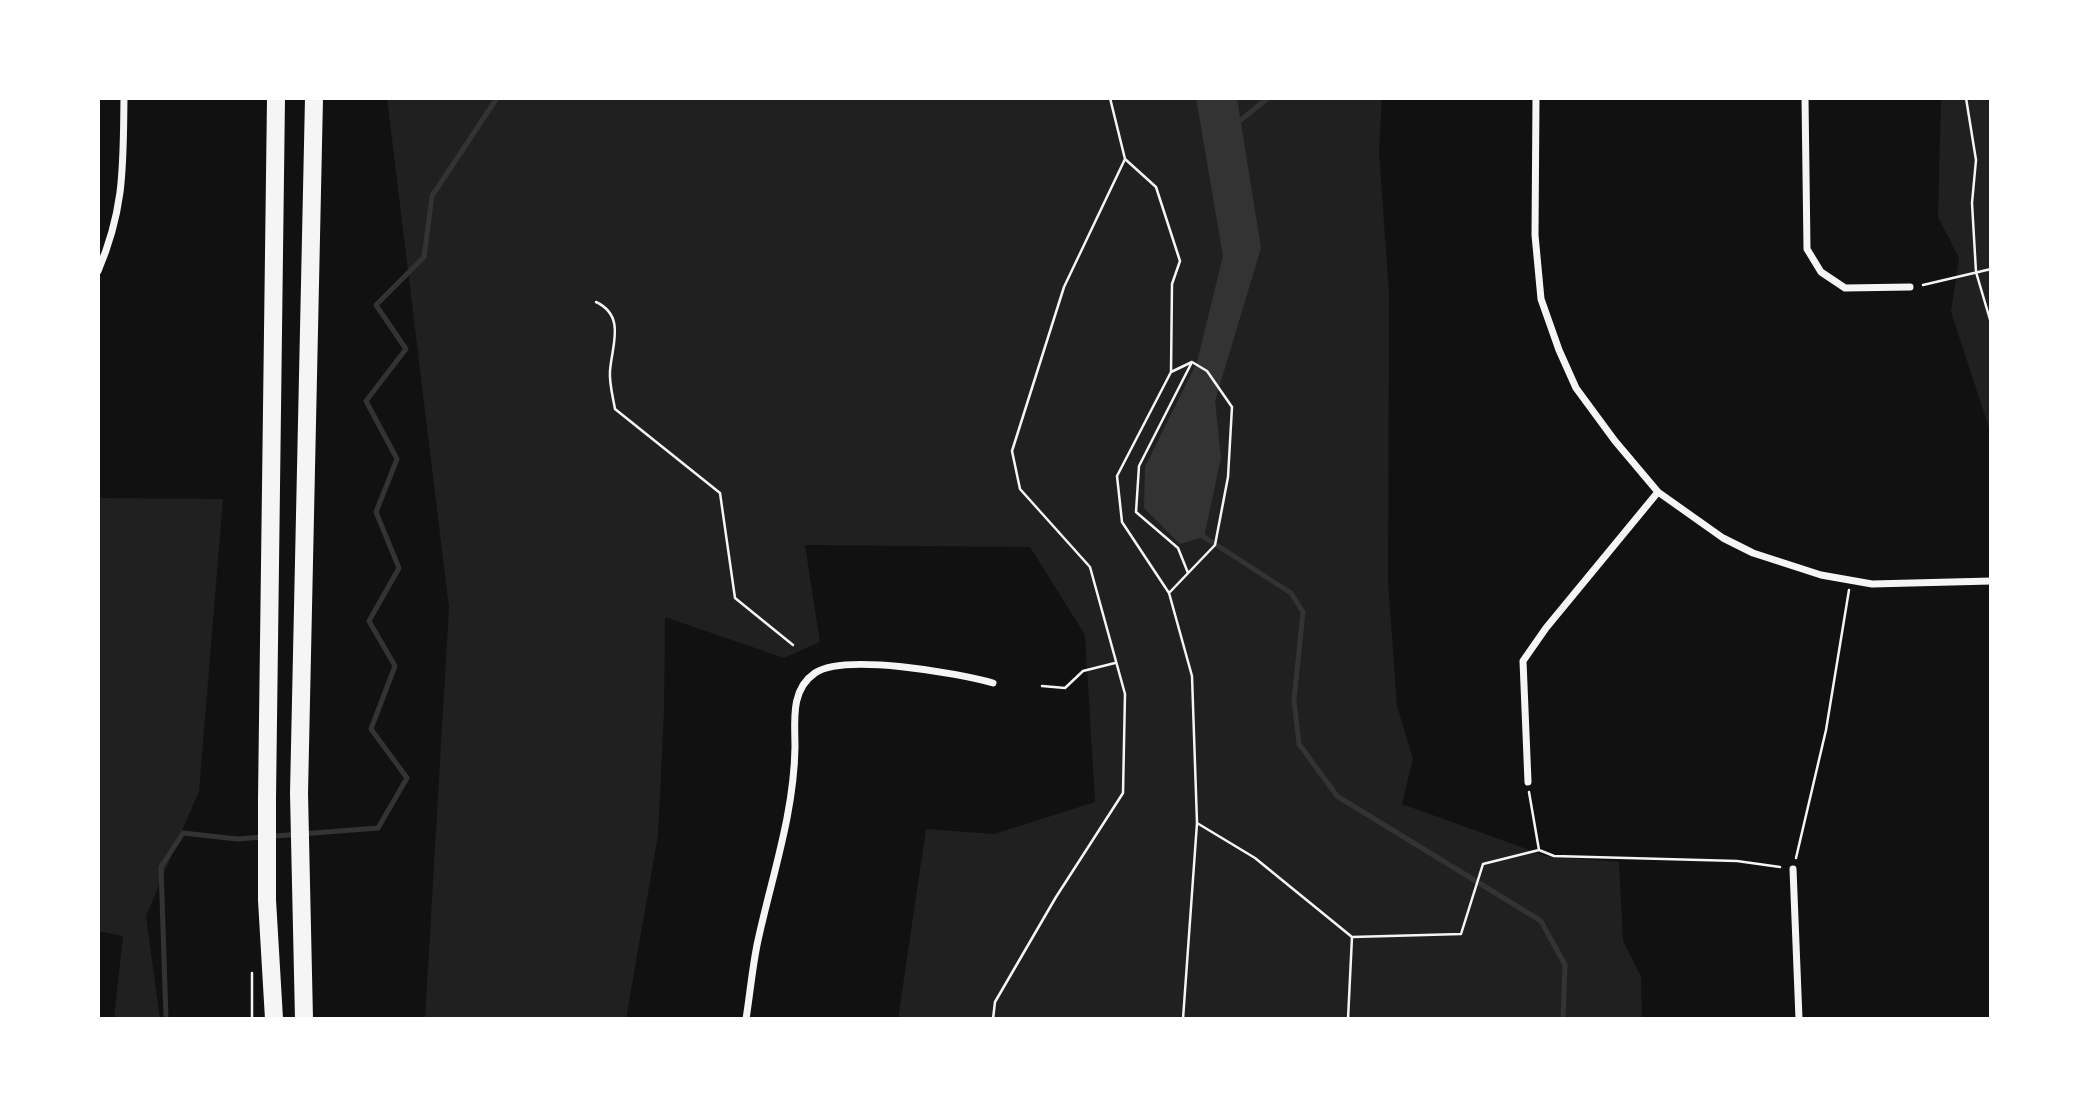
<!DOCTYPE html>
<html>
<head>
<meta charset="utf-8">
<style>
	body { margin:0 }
	#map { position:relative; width:2089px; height:1117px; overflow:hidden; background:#111; font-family:Mulish,sans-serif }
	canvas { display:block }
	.frame { position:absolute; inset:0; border:100px solid #fff; pointer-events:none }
</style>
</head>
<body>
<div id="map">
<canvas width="2089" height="1117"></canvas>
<div class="frame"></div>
</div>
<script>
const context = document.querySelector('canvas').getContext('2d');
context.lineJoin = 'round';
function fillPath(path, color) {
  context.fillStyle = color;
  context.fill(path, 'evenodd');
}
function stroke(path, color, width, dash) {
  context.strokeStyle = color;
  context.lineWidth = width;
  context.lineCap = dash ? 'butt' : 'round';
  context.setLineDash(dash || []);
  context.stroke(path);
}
fillPath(new Path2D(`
	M387,98H1382L1379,151L1389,294L1388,582L1397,706L1413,759L1402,804L1546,856L1619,862L1623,941L1641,977L1642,1019H898L926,829L994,834L1095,802L1085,635L1030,547L805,545L820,642L784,658L665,617L664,711L658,835L626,1019H425L449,608Z
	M1941,98H1991V434L1951,312L1959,258L1938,217Z
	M100,498L223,499L199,791L146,916L160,1019H114L123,936L98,931Z`), '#202020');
fillPath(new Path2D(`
	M1196,98H1237L1261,248L1215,401L1221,458L1204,537L1180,544L1144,508L1145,467L1197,362L1223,256Z`), '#333');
stroke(new Path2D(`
	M1235,122L1237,123L1268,98
	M1204,537L1291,593L1303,612L1294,700L1299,744L1337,796L1541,921L1565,965L1563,1019
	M166,1019L161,867L183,833L237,839L378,828L407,778L371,729L395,666L369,621L399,568L376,512L397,459L366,401L406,349L376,305L424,257L432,196L497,98`), '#333', 5);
stroke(new Path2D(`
	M1110,98L1125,159L1156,187L1180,261L1172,284L1171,372L1192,362L1207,371L1232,407L1228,477L1215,545L1169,593L1192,676L1197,823L1255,858L1352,937L1348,1019
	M1966,98L1976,160L1972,203L1976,272L1991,323
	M1923,285L1991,269
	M596,302C626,316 612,345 610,371C609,383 613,397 615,409L720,493L735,598L793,645
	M1188,573L1178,548L1136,512L1139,466L1192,362
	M1169,593L1122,522L1117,476L1171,372
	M1042,686L1065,688L1083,671L1115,663
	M1529,792L1539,850L1554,856L1737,861L1780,867
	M1796,858L1826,730L1849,590
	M1352,937L1461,934L1483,864L1539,850
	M252,1019V973
	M993,1019L995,1002L1056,897L1123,793L1125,694L1090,567L1020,489L1012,451L1064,287L1125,159
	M1183,1019L1197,823`), '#f5f5f5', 2.5);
stroke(new Path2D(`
	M1536,98L1535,235L1541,299L1559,350L1576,388L1615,441L1658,492L1723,538L1753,553L1821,575L1872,584L1991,581
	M1805,98L1807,249L1821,272L1845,288L1910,287
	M98,271C125,208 123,165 124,98
	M1528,782L1523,661L1546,628L1658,492
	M1793,869L1799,1019
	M746,1019C750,994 752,970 757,945C771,879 794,815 795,747C795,721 790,690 815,673C844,653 958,673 993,683`), '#f5f5f5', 7);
stroke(new Path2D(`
	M274,1019L267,900V798L276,98
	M304,1019L299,793L314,98`), '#f5f5f5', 18);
</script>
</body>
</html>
